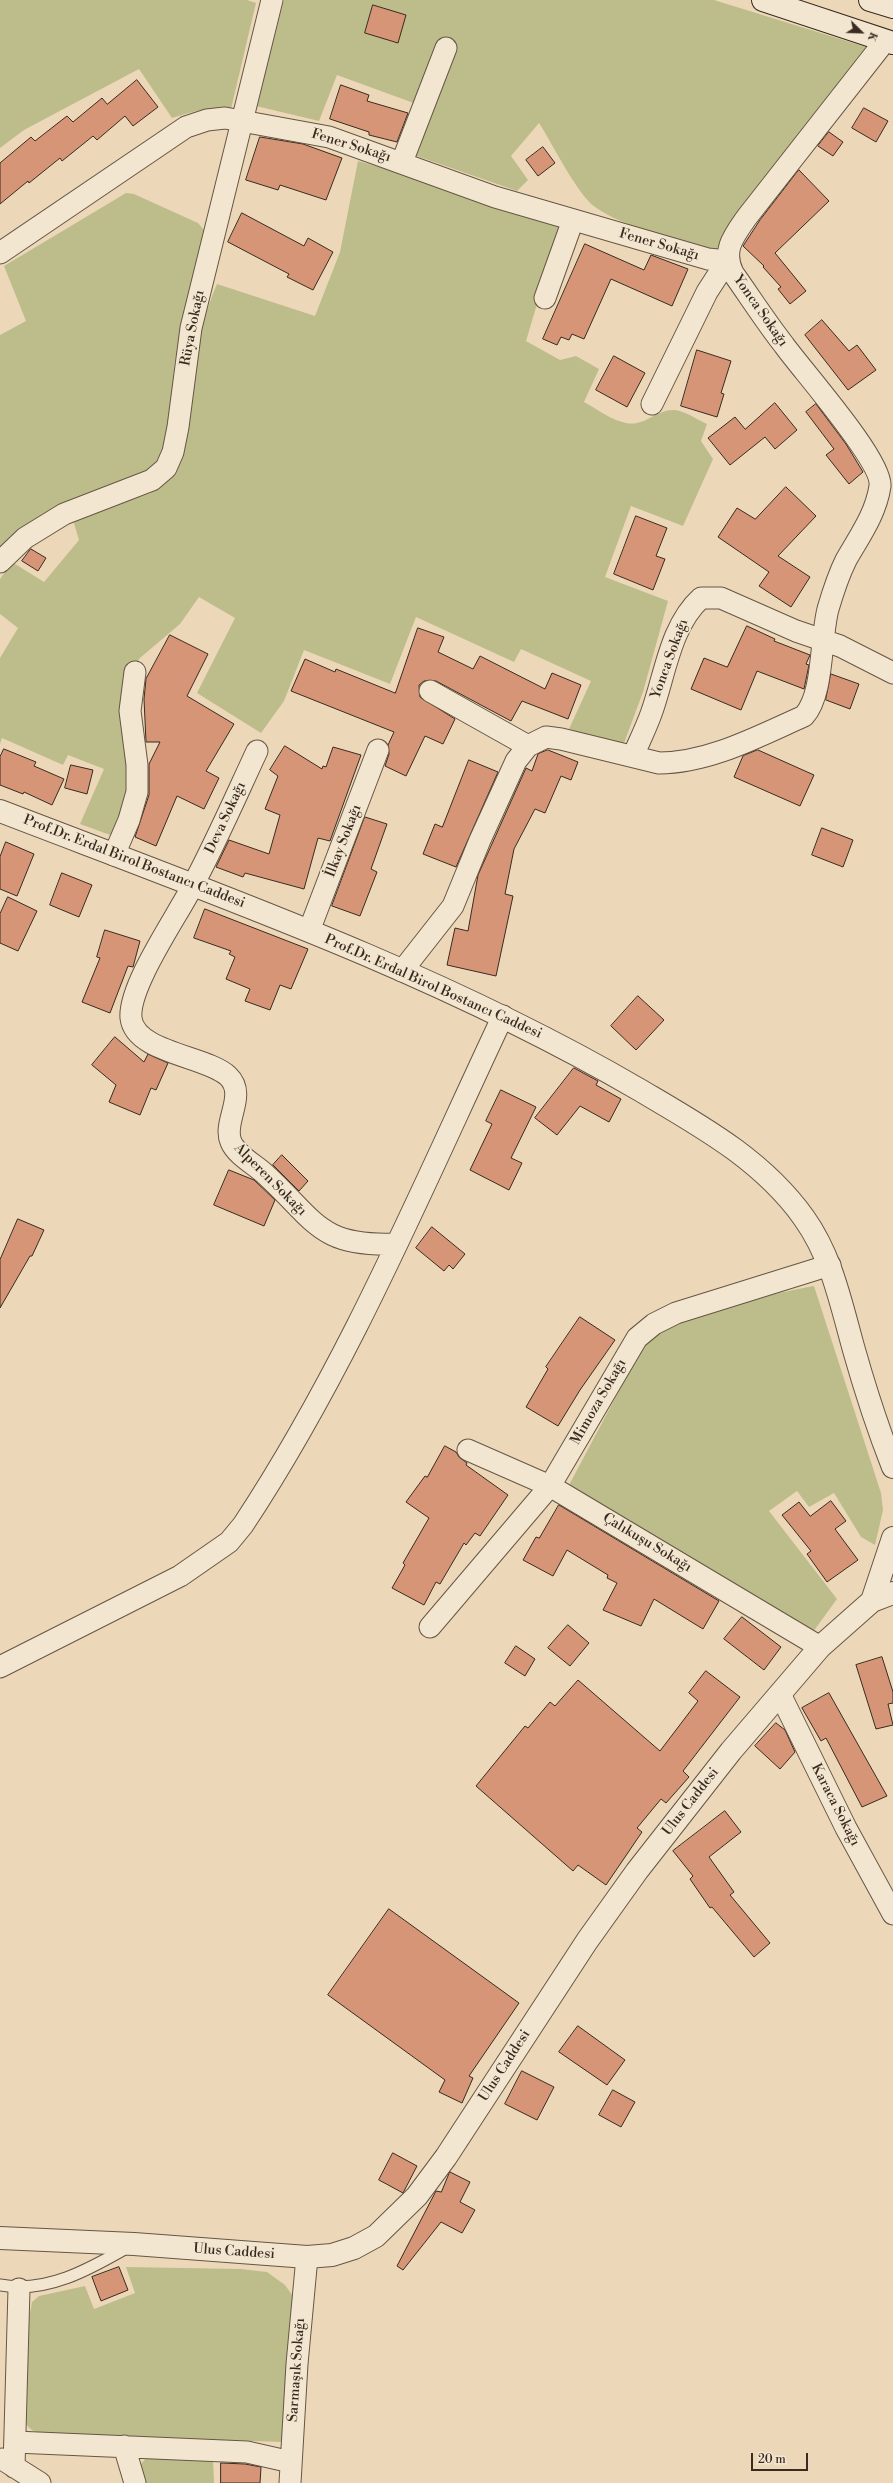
<!DOCTYPE html>
<html>
<head>
<meta charset="utf-8">
<style>
	body { margin:0 }
	#map { position:relative; width:893px; height:2483px; overflow:hidden; background:#ecd8b8; font-family:"Libre Bodoni",serif }
	canvas { display:block }
	.north { position:absolute; left:841px; top:12px; width:40px; height:40px; -webkit-text-stroke:3px #f3e6d1; paint-order:stroke; rotate:113deg; font-size:11px; font-weight:700; line-height:16px; text-align:center; color:#392b1f }
	.north::after { content:''; display:block; margin:auto; width:14px; height:18px; background:#392b1f; clip-path:polygon(50% 0,100% 100%,50% 72%,0 100%) }
	.scale { position:absolute; left:751px; top:2453px; width:57px; height:18px; box-sizing:border-box; border:2px solid #392b1f; border-top:0; padding-left:5px; font-size:12px; line-height:14px; white-space:nowrap; color:#392b1f; -webkit-text-stroke:3px #f3e6d1; paint-order:stroke }
</style>
</head>
<body>
<div id="map">
<canvas width="893" height="2483"></canvas>
<div class="north">K</div>
<div class="scale">20 m</div>
</div>
<script>
const context = document.querySelector('canvas').getContext('2d');
context.lineJoin = 'round';
function fillPath(path, color) {
  context.fillStyle = color;
  context.fill(path, 'evenodd');
}
function stroke(path, color, width, dash) {
  context.strokeStyle = color;
  context.lineWidth = width;
  context.lineCap = dash ? 'butt' : 'round';
  context.setLineDash(dash || []);
  context.stroke(path);
}
function label(font, color, halo, rows, align = 'center') {
  context.font = font + ' "Libre Bodoni",serif';
  context.lineWidth = 3.5;
  context.setLineDash([]);
  context.textBaseline = 'middle';
  context.strokeStyle = halo;
  context.fillStyle = color;
  for (const [text, x, y, turn = 0] of rows) {
    context.save();
    context.translate(x, y);
    context.rotate((+turn || 0) * Math.PI / 180);
    context.textAlign = isNaN(turn) ? turn : align;
    if (halo) context.strokeText(text, 0, 0);
    context.fillText(text, 0, 0);
    context.restore();
  }
}
fillPath(new Path2D(`
	M0,0H247L256,3L231,109C210,106 192,112 172,118L139,69L24,130L0,148Z
	M284,0H714L866,47L716,250C681,240 624,228 595,207C577,194 552,143 539,123L511,156L528,180L517,191L414,155L430,109L337,75L319,121L256,106Z
	M358,161L405,174L560,227L526,341L560,360L576,356L599,369L584,402C597,409 611,420 626,423C644,427 656,410 673,410C682,409 698,420 707,424L701,441L713,459L683,526L631,506L605,577L668,601L643,692L623,746L569,729L591,681L521,649L514,662L416,617L390,684L304,650L284,701L261,733L197,693L235,618L199,597L180,624L140,658L129,673L128,793L113,836L80,824L104,769L68,755L63,765L2,738L0,744V658L18,628L0,614V579L12,562L44,582L79,540L73,520L151,493L170,479L178,461C188,402 193,339 217,284L315,316L340,252Z
	M126,193L134,194L198,223L204,230L205,236L175,360L168,430L162,458L144,473L0,550V335L26,321L4,266Z
	M814,1286L881,1493L883,1510L875,1545L861,1537L834,1493L809,1507L797,1491L769,1511L837,1599L813,1632L568,1487L639,1353C643,1349 646,1343 651,1339C674,1316 779,1292 814,1286Z
	M126,2267L241,2269L267,2272L285,2285L293,2296L282,2442L45,2434C34,2432 28,2430 24,2419L29,2319L32,2302L39,2296L85,2286L94,2309L135,2293Z
	M147,2457L213,2459L214,2483H145L141,2464Z`), '#bdbd8b');
const building = new Path2D(`
	M373,5L406,15L398,43L365,33Z
	M137,80L158,107L133,126L125,116L97,140L93,136L62,161L60,158L29,183L28,181L0,204V163L31,137L35,141L67,116L73,122L102,98L107,104Z
	M341,85L369,95L367,101L408,113L397,142L369,135V132L330,119Z
	M864,108L888,121L876,142L852,128Z
	M829,132L843,142L833,156L818,146Z
	M260,137L303,144L342,158L326,200L280,185L278,190L246,180Z
	M543,147L555,163L538,176L526,160Z
	M799,170L829,201L775,253L806,291L790,304L778,289L781,287L763,267L764,266L743,246L760,220Z
	M242,213L304,246L308,238L333,252L313,290L287,277L289,274L228,242Z
	M585,244L644,270L651,255L688,269L672,306L611,279L584,339L572,334L569,340L561,337L557,345L543,339Z
	M822,320L849,351L857,345L876,370L848,390L805,335Z
	M697,350L731,361L721,393L724,394L717,417L681,406Z
	M614,356L645,373L627,407L596,390Z
	M775,403L797,430L775,449L765,437L730,465L708,438L735,417L745,429Z
	M816,404L846,444L863,472L849,484L826,455L834,449L806,412Z
	M786,487L816,516L778,556L810,577L791,607L759,586L769,572L718,537L737,508L755,519Z
	M636,516L667,528L656,556L665,559L653,590L614,574Z
	M31,549L46,558L38,571L22,561Z
	M747,626L775,639L774,641L810,655L806,664L809,665L804,689L757,671L741,710L691,689L704,658L727,667Z
	M418,628L444,637L438,652L473,669L480,656L545,689L552,673L581,685L568,719L522,701L511,721L436,681H424L419,685L420,697L455,719L443,744L425,736L406,776L385,766L389,754L388,745L394,732L291,691L305,659L335,672L336,669L395,693Z
	M170,635L208,654L187,696L234,724L206,771L219,778L204,809L177,796L156,846L135,837L149,795V764L160,742H146L144,699L146,679Z
	M831,674L859,684L850,709L826,700Z
	M285,746L322,769L323,766L326,767L333,747L361,755L330,841L318,838L304,889L245,873L243,877L216,867L229,840L269,854L280,815L265,809L278,776L270,770Z
	M4,749L36,762L34,766L64,779L52,805L24,792L23,794L0,785V757Z
	M548,750L578,762L571,780L561,776L545,813L535,809L514,849L505,894L513,896L496,976L447,965L455,928L468,931L478,875L526,768L532,771L538,754Z
	M758,750L814,775L800,806L734,777L743,756Z
	M469,760L498,772L456,867L423,854L435,824L442,827Z
	M71,765L93,770L87,794L65,788Z
	M365,817L387,824L371,869L377,872L360,916L332,906Z
	M822,828L853,840L843,867L812,855Z
	M6,842L34,854L17,896L0,889V857Z
	M62,873L92,885L79,917L50,905Z
	M8,897L37,911L18,951L0,943V914Z
	M205,909L308,949L291,989L280,985L270,1010L245,1001L250,989L226,979L235,957L229,954L231,951L194,938Z
	M105,930L140,941L133,967L128,966L110,1013L82,1002L100,958L97,957Z
	M638,996L664,1020L636,1050L611,1026Z
	M115,1037L144,1062L148,1054L168,1063L156,1090L151,1088L140,1115L109,1102L116,1085L92,1065Z
	M574,1068L598,1081L596,1085L621,1099L609,1122L580,1106L557,1135L535,1118Z
	M501,1090L536,1107L511,1158L522,1163L509,1190L470,1170L492,1124L486,1121Z
	M282,1155L308,1181L299,1191L273,1165Z
	M229,1170L254,1180L275,1200L264,1226L214,1205Z
	M18,1219L44,1230L32,1256H30L0,1308V1260Z
	M432,1227L465,1254L453,1269L449,1265L444,1271L416,1248Z
	M580,1317L615,1340L580,1390L558,1426L526,1407L548,1369L546,1367Z
	M445,1446L456,1452L459,1457L467,1463L466,1465L508,1495L480,1536L475,1533L466,1545L464,1543L440,1584L436,1582L424,1605L392,1588L405,1565L403,1563L429,1518L406,1502L425,1476L427,1477Z
	M831,1501L846,1521L835,1529L858,1560L827,1582L807,1554L811,1551L782,1515L799,1502L810,1516Z
	M559,1505L719,1601L703,1629L654,1599L641,1626L603,1610L617,1583L607,1578L608,1575L567,1550L553,1576L523,1560L536,1537L539,1538Z
	M742,1617L781,1647L764,1670L724,1639Z
	M568,1625L589,1643L570,1666L548,1648Z
	M516,1646L535,1659L525,1676L505,1663Z
	M882,1657L893,1692V1703L888,1704L893,1725L876,1729L856,1665Z
	M706,1671L740,1697L683,1771L689,1777L666,1803L661,1799L637,1828L642,1832L606,1885L578,1865L573,1871L476,1786L525,1726L528,1728L550,1702L555,1706L578,1680L660,1751L698,1701L689,1693Z
	M829,1693L887,1796L862,1807L826,1738L821,1741L802,1708Z
	M776,1723L785,1730L795,1752L780,1769L755,1746Z
	M725,1811L741,1832L709,1857L734,1892L730,1895L770,1943L754,1957L712,1907L710,1908L690,1879L693,1876L673,1851Z
	M389,1909L519,2003L469,2076L473,2078L462,2103L439,2092L445,2080L328,1995Z
	M578,2026L625,2060L607,2085L559,2052Z
	M522,2071L554,2087L537,2120L505,2104Z
	M613,2090L635,2102L621,2127L599,2115Z
	M393,2153L417,2166L403,2193L379,2180Z
	M450,2172L470,2182L460,2202L475,2210L462,2233L441,2222L403,2270L397,2266L436,2191L441,2192Z
	M119,2267L128,2290L101,2301L92,2277Z
	M221,2463L245,2464L261,2467L260,2483H221Z`);
fillPath(building, '#d69577');
stroke(building, '#392b1f', 1);
const service = new Path2D(`
	M0,2285C46,2294 90,2269 128,2247`);
const minor = new Path2D(`
	M402,162L446,48
	M0,253L186,127L207,120L225,118L329,137L495,197L708,259L727,261L707,292L652,404
	M545,298L573,220
	M0,562L25,538L64,514L152,480L166,468L173,452L178,427L191,328L272,0
	M430,691L528,746
	M257,751C236,796 216,842 193,885C178,915 128,986 131,1018C135,1053 207,1056 228,1076C248,1095 222,1122 231,1142C237,1156 256,1165 266,1175C316,1221 319,1247 396,1244
	M633,756C639,742 646,728 651,714C665,676 670,626 701,598H721L796,631L840,646L893,673
	M114,855L129,820L137,792V765L130,711L135,672
	M309,931L378,750
	M402,971L453,906L480,840L516,761L528,746L546,737L561,739L659,763C709,763 759,736 804,716C824,694 820,640 828,609C833,592 838,576 846,560C859,537 876,514 880,486C883,461 801,369 784,345C766,322 750,297 733,273C722,250 733,237 747,217L885,41
	M468,1450L550,1486L820,1647
	M430,1627L550,1486L637,1338L654,1324L676,1313L830,1265
	M0,1667L180,1576L229,1542L243,1525C348,1366 422,1188 503,1016
	M781,1696L846,1828L893,1914
	M15,2442L247,2452L291,2462
	M124,2446L135,2483
	M2,2459L40,2483
	M14,2467L19,2289
	M290,2483L297,2364L307,2257`);
const tertiary = new Path2D(`
	M0,811C216,894 437,972 638,1089C699,1125 762,1159 804,1218C832,1257 841,1304 854,1350C865,1389 878,1429 893,1467
	M893,1538L872,1601L893,1593
	M0,2238L134,2244L307,2257L332,2255L354,2248L376,2236L417,2196L446,2157L587,1941L637,1871L731,1751L820,1647L872,1601`);
const secondary = new Path2D(`
	M763,0L893,43
	M870,0L893,7`);
stroke(service, '#665645', 13);
stroke(minor, '#665645', 23);
stroke(tertiary, '#665645', 24);
stroke(secondary, '#392b1f', 24);
stroke(service, '#f3e6d1', 11);
stroke(minor, '#f3e6d1', 21);
stroke(tertiary, '#f3e6d1', 22);
stroke(secondary, '#f3e6d1', 22);
label('14px', '#392b1f', '#f3e6d1', [
	["Fener Sokağı",351,146,17],
	["Fener Sokağı",659,245,16],
	["Yonca Sokağı",760,311,55],
	["Rüya Sokağı",193,328,-79],
	["Yonca Sokağı",670,659,-70],
	["Deva Sokağı",226,818,-65],
	["İlkay Sokağı",344,841,-69],
	["Prof.Dr. Erdal Birol Bostancı Caddesi",134,862,21],
	["Prof.Dr. Erdal Birol Bostancı Caddesi",433,987,24],
	["Alperen Sokağı",270,1180,45],
	["Mimoza Sokağı",599,1402,-60],
	["Çalıkuşu Sokağı",647,1543,31],
	["Ulus Caddesi",691,1802,-52],
	["Karaca Sokağı",835,1805,63],
	["Ulus Caddesi",505,2066,-57],
	["Ulus Caddesi",234,2252,4],
	["Sarmaşık Sokağı",297,2370,-86]
]);
</script>
</body>
</html>
